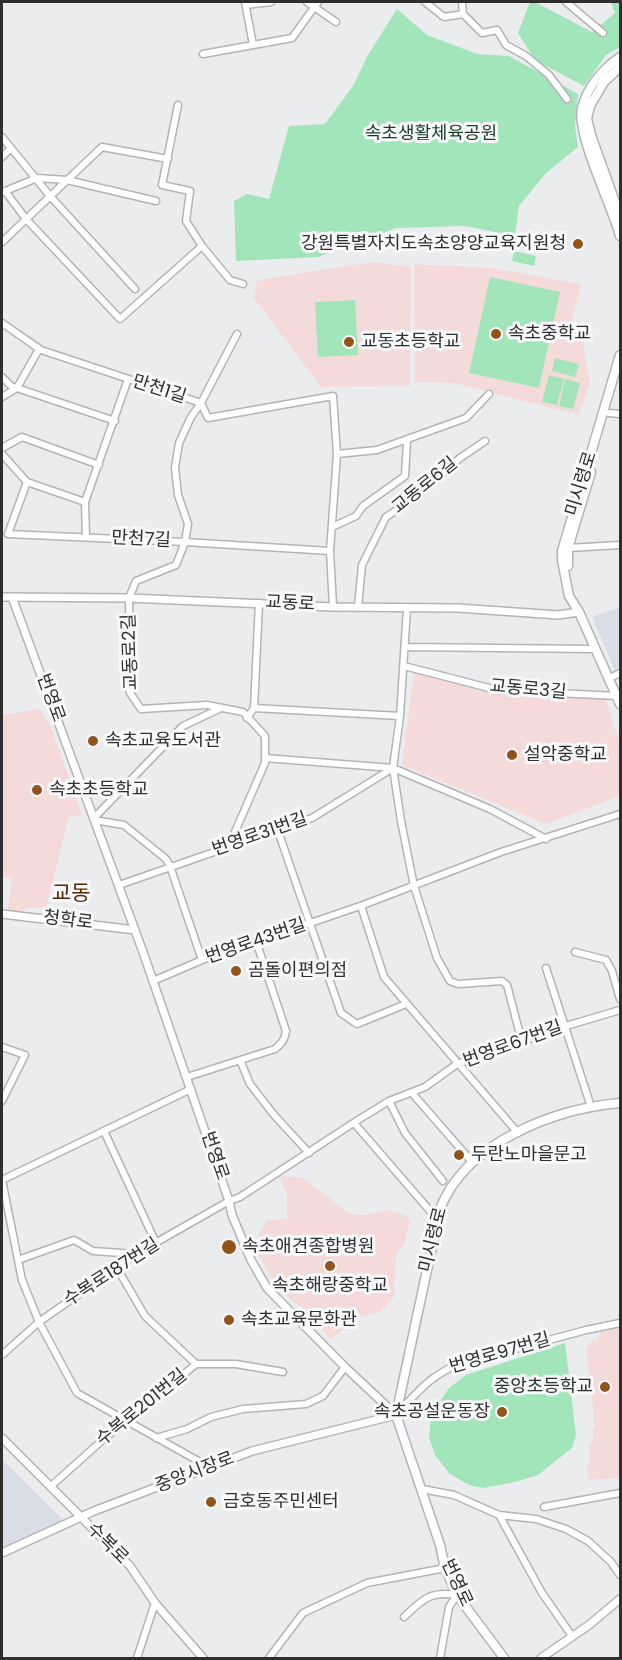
<!DOCTYPE html>
<html>
<head>
<meta charset="utf-8">
<style>
	body { margin:0 }
	#map { position:relative; width:622px; height:1660px; overflow:hidden; background:#eaecee; font-family:Poppins,sans-serif }
	canvas { display:block }
	.frame { position:absolute; inset:0; border:3px solid #2f2f30; pointer-events:none }
</style>
</head>
<body>
<div id="map">
<canvas width="622" height="1660"></canvas>
<div class="frame"></div>
</div>
<script>
const context = document.querySelector('canvas').getContext('2d');
context.lineJoin = 'round';
function fillPath(path, color) {
  context.fillStyle = color;
  context.fill(path, 'evenodd');
}
function stroke(path, color, width, dash) {
  context.strokeStyle = color;
  context.lineWidth = width;
  context.lineCap = dash ? 'butt' : 'round';
  context.setLineDash(dash || []);
  context.stroke(path);
}
function label(font, color, halo, rows, align = 'center') {
  context.font = font + ' Poppins,"Noto Sans KR",sans-serif';
  context.lineWidth = 6;
  context.setLineDash([]);
  context.textBaseline = 'middle';
  context.strokeStyle = halo;
  context.fillStyle = color;
  for (const [text, x, y, turn = 0] of rows) {
    context.save();
    context.translate(x, y);
    context.rotate((+turn || 0) * Math.PI / 180);
    context.textAlign = isNaN(turn) ? turn : align;
    if (halo) context.strokeText(text, 0, 0);
    context.fillText(text, 0, 0);
    context.restore();
  }
}
fillPath(new Path2D(`
	M620,607V670L616,673L592,617Z
	M2,1459L62,1519L63,1524L2,1551Z`), '#d9dee6');
fillPath(new Path2D(`
	M373,262L411,267L410,386L321,387L254,298L257,280Z
	M414,264L492,268L581,284L571,325L583,343L590,383L579,415L454,383L415,382Z
	M414,673L502,693L605,698L620,745V796L546,824L402,765Z
	M40,709L51,727L82,815L69,817L46,908H26L19,913L8,911L12,878L2,877V715Z
	M280,1176L303,1178L350,1214L365,1215L387,1210L407,1216L410,1221L405,1242L396,1255L394,1297L380,1312L361,1317L331,1339L306,1314L301,1306L293,1302L282,1292L271,1277L254,1247L255,1242L267,1220L287,1219V1195Z
	M616,1326H620V1478L589,1480L587,1468L590,1460L589,1444L593,1441V1430L595,1426L586,1348L592,1341L597,1340L600,1332Z`), '#f5dada');
fillPath(new Path2D(`
	M530,2H535L592,32L615,13L611,2H620V47L606,55L584,86L535,60L518,33Z
	M397,9L427,35L477,54L509,56L578,94L575,126L578,147L546,173L519,206L515,236L465,226L396,228L318,257L236,261L234,201L247,194L269,199L289,126L325,124L353,86L368,55Z
	M514,251L536,256L534,266L512,261Z
	M490,277L560,292L539,388L469,373Z
	M355,300L358,355L318,357L315,302Z
	M555,358L579,364L575,377L552,371Z
	M549,375L564,379L557,405L542,402Z
	M565,379L580,383L573,409L559,406Z
	M565,1343L576,1435L572,1448L538,1475L515,1482L483,1488L469,1485L450,1474L435,1455L429,1437L431,1415L449,1388L466,1375Z`), '#a2e5ba');
const minor = new Path2D(`
	M245,2L253,45
	M307,2L336,22
	M425,2L444,17L463,14
	M462,2L463,14
	M566,2L603,33
	M246,5L271,2
	M463,14L482,33L497,30L506,45L526,56L549,75L567,99
	M203,54L292,38L318,2
	M178,105L162,185L190,191L186,221L202,246L230,280L243,284
	M2,137L50,196L135,289
	M2,157L11,148
	M5,191L26,219L120,319L202,246
	M3,192L37,178L67,180L156,201
	M2,242L102,147L168,159
	M2,323L41,350L201,403L208,418L333,396L337,454L330,551L333,607
	M2,377L11,386L115,421
	M2,397L17,388L39,349
	M609,413L620,414
	M2,448L22,437L99,465
	M2,454L27,482L8,534L185,542L330,551
	M337,454L377,450L466,418L489,394
	M27,482L85,502
	M332,527L356,516L363,506L405,476L407,440
	M86,537L85,502L128,379
	M568,548L620,545
	M358,607L362,565L386,517L412,500L460,458L485,441
	M407,608L400,716L393,768L401,821L414,886L437,958L450,981L458,984L502,981L507,985L522,1042
	M406,647L591,649
	M404,666L497,690L618,696
	M610,678L620,673
	M254,708L259,603
	M247,718L254,708L400,716
	M265,758L393,768L490,809L546,839
	M94,818L183,726L221,708
	M94,820L124,825L166,859L170,866L202,960
	M278,831L341,1013L357,1024L406,1004
	M228,848L265,763V736L243,712L207,705L141,709L130,693L129,598L136,581L176,565L185,542L188,524L178,495L175,468L179,443L191,417L201,403L237,334
	M119,885L312,818L393,768
	M361,906L384,977L518,1133
	M575,952L606,960L612,971L620,999
	M546,968L591,1107
	M153,981L202,960L363,905L501,852L620,814
	M2,1047L25,1055L2,1101
	M240,1060L250,1084L274,1115L309,1153
	M187,1077L275,1049C281,1044 285,1040 286,1031L256,941
	M412,1093L472,1162
	M389,1101L405,1133L443,1181
	M354,1123L431,1212
	M104,1131L156,1243
	M2,1180L22,1280L39,1322L77,1393L209,1467
	M2,1180L191,1089
	M18,1260L74,1240L93,1251L136,1254
	M117,1268L145,1316L196,1364
	M2,1355L39,1322L136,1254L229,1201L240,1197L358,1120L389,1101L425,1087L457,1064L566,1026L620,1010
	M396,1414C419,1392 426,1379 456,1365L586,1330L620,1323
	M156,1438L187,1429L211,1417L243,1409L306,1404L323,1396L345,1367
	M50,1487L107,1436L128,1421L196,1364H236L283,1372
	M422,1489L454,1495L499,1515L536,1519L566,1529L588,1541L611,1562L620,1575
	M544,1507L620,1493
	M499,1515L542,1593L572,1636
	M404,1617C423,1599 430,1591 457,1595L449,1607L440,1658
	M137,1658L155,1603
	M269,1658L303,1613L367,1583L445,1568`);
const tertiary = new Path2D(`
	M2,597L129,598L333,607L458,608L558,615L579,612
	M12,597L143,952L229,1201L232,1215L251,1260L267,1288L345,1367L396,1415
	M2,914L135,930
	M2,1438L130,1566L155,1603L203,1658
	M2,1553L94,1511L252,1451L396,1415
	M541,1658L589,1625L620,1599`);
const secondary = new Path2D(`
	M620,57C603,69 587,87 582,108C576,135 612,205 620,236
	M620,67L604,82L590,106L587,119L591,135L620,216
	M620,355L562,551V560L569,596L579,612L620,704
	M568,566V548L591,472
	M504,1658L457,1595L445,1568L440,1545L396,1415L440,1209C466,1142 554,1109 620,1103`);
stroke(minor, '#b3b4b6', 9);
stroke(tertiary, '#b3b4b6', 10);
stroke(secondary, '#b3b4b6', 11);
stroke(minor, '#fff', 6);
stroke(tertiary, '#fff', 7);
stroke(secondary, '#fff', 8);
for (const [x, y, r, color] of [
	[578,244,6,"#93541b"],
	[496,334,6,"#93541b"],
	[349,342,6,"#93541b"],
	[93,741,6,"#93541b"],
	[512,755,6,"#93541b"],
	[37,790,6,"#93541b"],
	[236,971,6,"#93541b"],
	[459,1155,6,"#93541b"],
	[229,1247,8,"#93541b"],
	[330,1266,6,"#93541b"],
	[229,1320,6,"#93541b"],
	[605,1387,6,"#93541b"],
	[502,1412,6,"#93541b"],
	[211,1502,6,"#93541b"]
]) {
  const dot = new Path2D();
  dot.arc(x, y, r, 0, 2 * Math.PI);
  context.fillStyle = color;
  context.fill(dot);
  stroke(dot, '#f8f9fb', 2);
}
label('18px', '#173c27', '#f8f9fb', [
	["속초생활체육공원",431,134]
]);
label('18px', '#2f2f30', '#f8f9fb', [
	["강원특별자치도속초양양교육지원청",566,244,"right"],
	["속초중학교",508,334],
	["교동초등학교",361,342],
	["속초교육도서관",105,741],
	["설악중학교",524,755],
	["속초초등학교",49,790],
	["곰돌이편의점",248,971],
	["두란노마을문고",471,1155],
	["속초애견종합병원",242,1247],
	["속초해랑중학교",330,1286,"center"],
	["속초교육문화관",241,1320],
	["중앙초등학교",593,1387,"right"],
	["속초공설운동장",490,1412,"right"],
	["금호동주민센터",223,1502]
], 'left');
label('18px', '#2f2f30', '#f8f9fb', [
	["만천1길",159,390,18],
	["미시령로",582,484,-73],
	["교동로6길",425,486,-39],
	["만천7길",141,540,3],
	["교동로",290,604,3],
	["교동로2길",131,652,-92],
	["교동로3길",528,690,5],
	["번영로",50,698,70],
	["번영로31번길",260,835,-19],
	["청학로",68,921,7],
	["번영로43번길",256,942,-19],
	["번영로67번길",513,1045,-20],
	["번영로",214,1156,71],
	["미시령로",434,1240,-76],
	["수복로187번길",112,1273,-33],
	["번영로97번길",500,1354,-16],
	["수복로201번길",142,1408,-39],
	["중앙시장로",195,1473,-21],
	["수복로",107,1544,45],
	["번영로",456,1583,65]
]);
label('21px', '#532900', '#f8f9fb', [
	["교동",71,895]
]);
</script>
</body>
</html>
